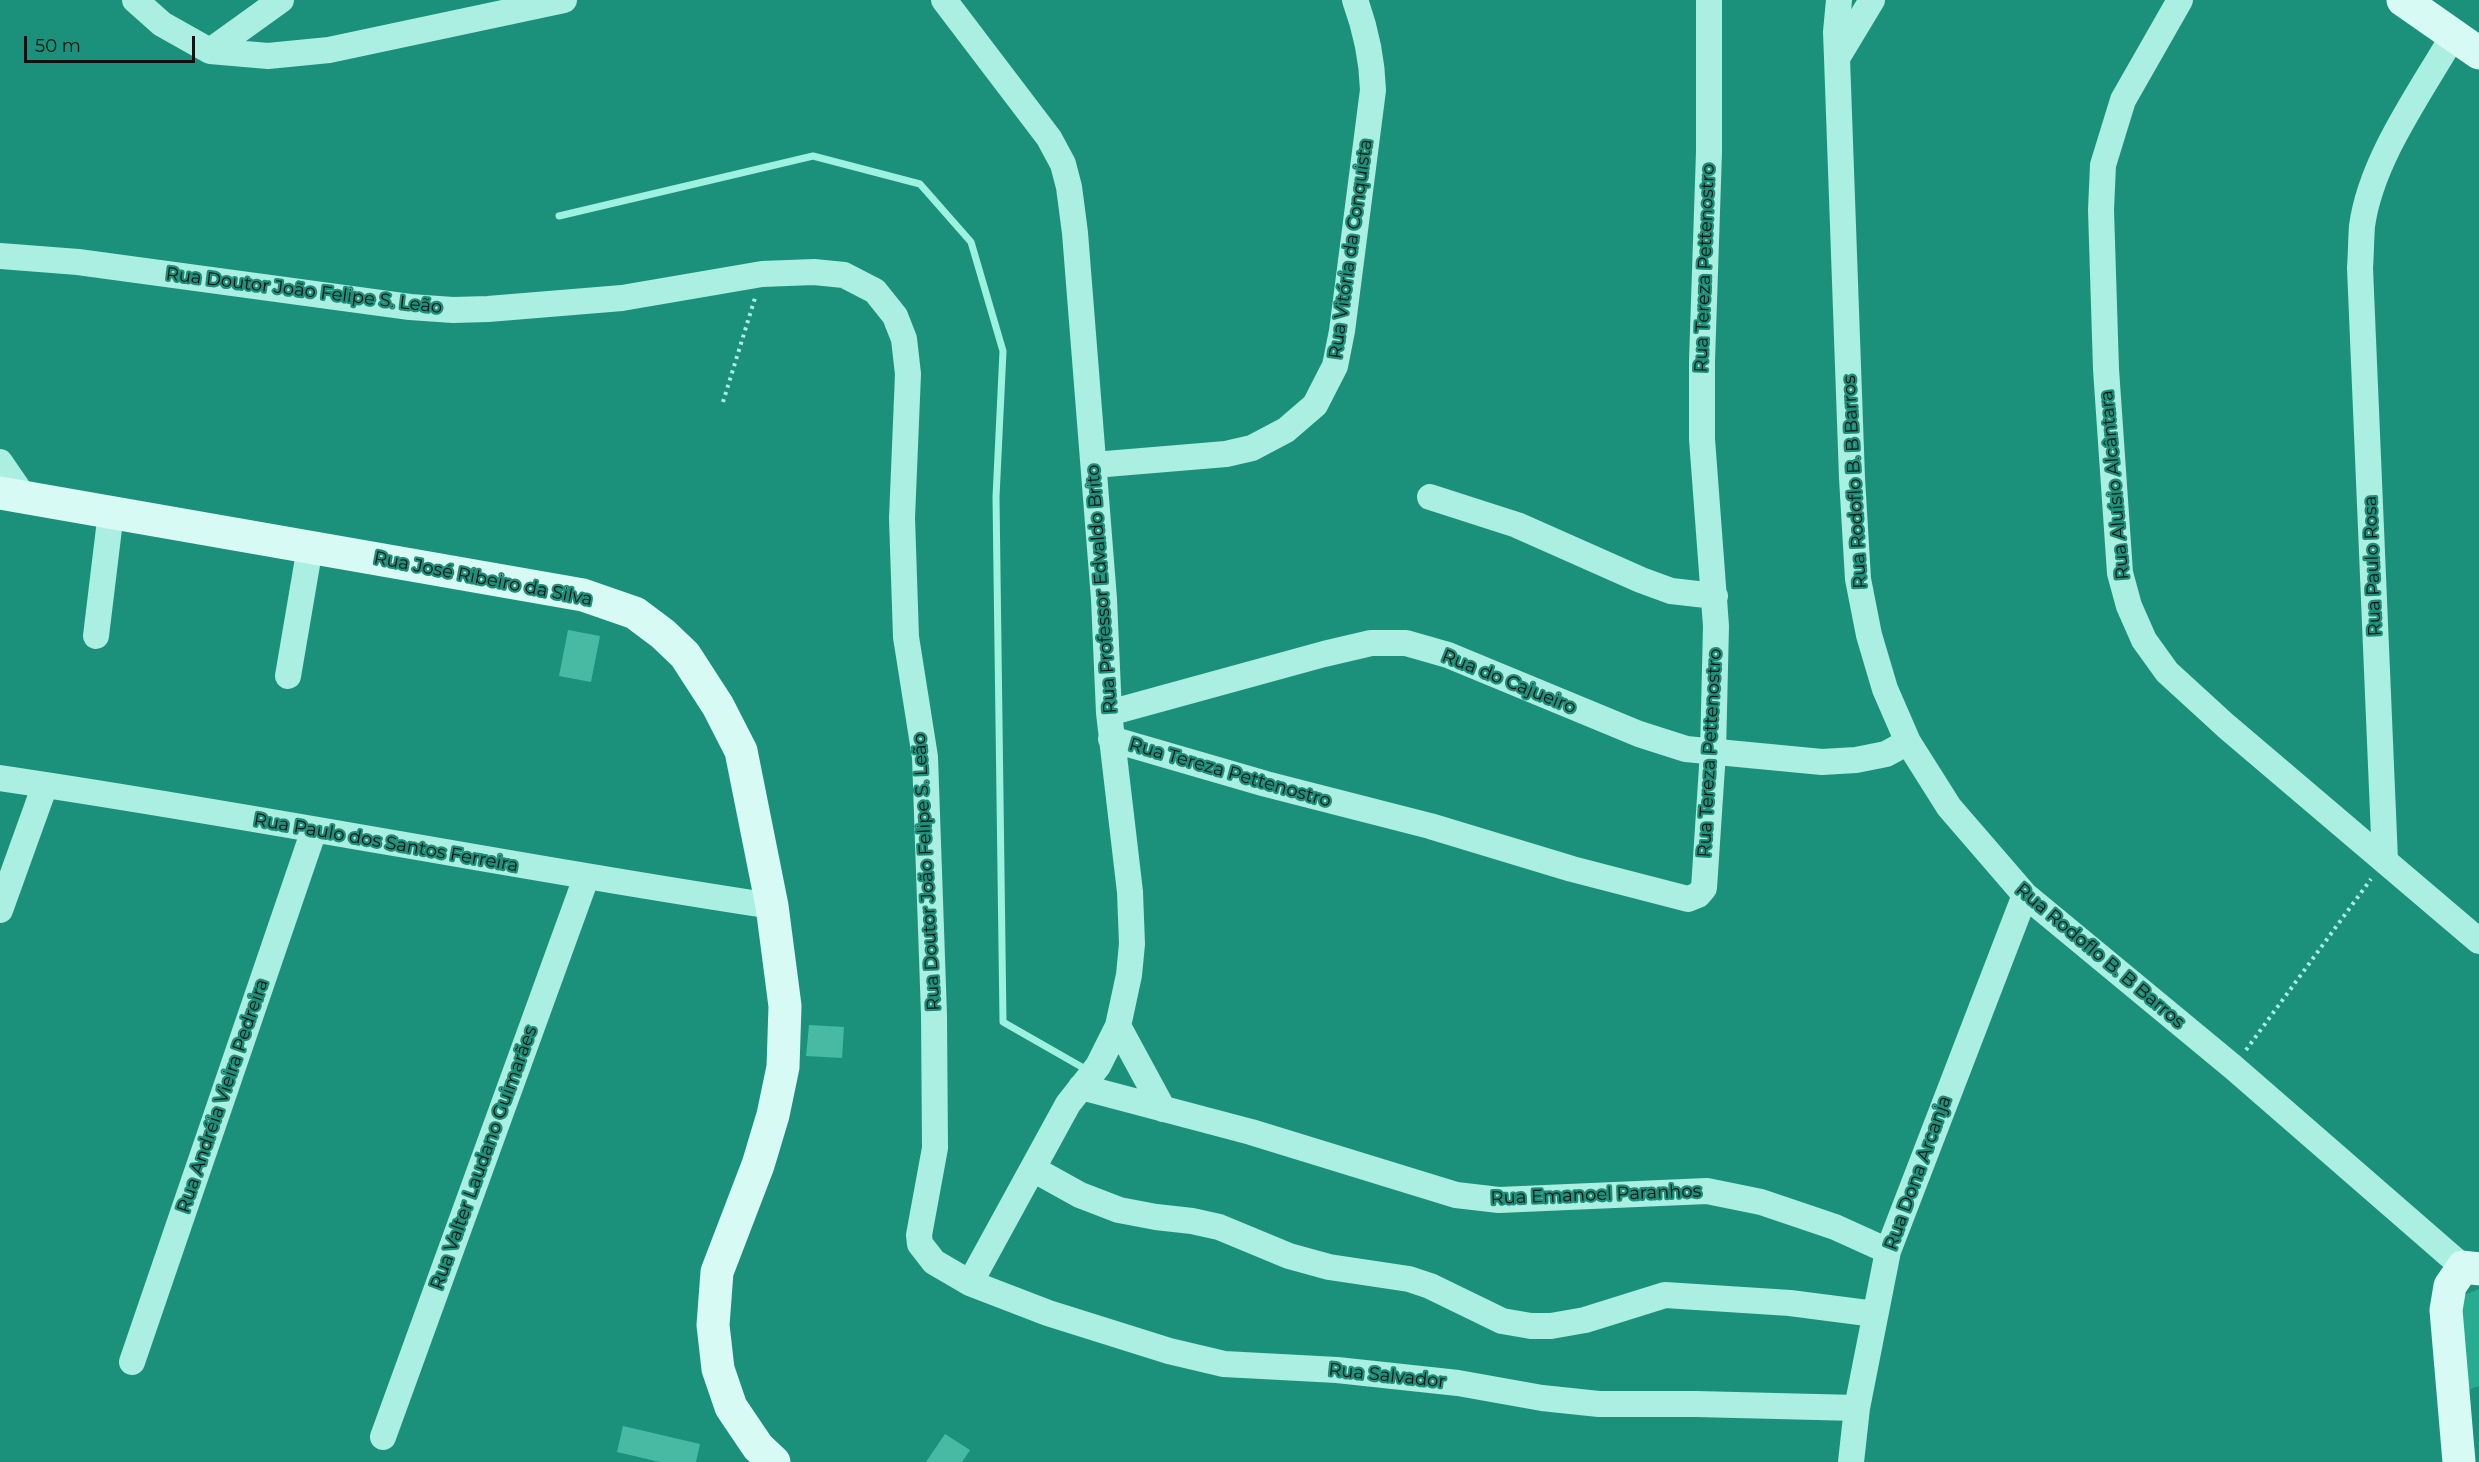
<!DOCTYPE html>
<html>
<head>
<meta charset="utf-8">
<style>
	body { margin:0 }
	#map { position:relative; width:2479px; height:1462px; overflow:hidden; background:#1b917b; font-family:Montserrat,sans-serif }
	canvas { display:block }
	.scale { position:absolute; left:24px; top:36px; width:171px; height:27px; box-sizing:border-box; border:3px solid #111; border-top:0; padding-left:8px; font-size:18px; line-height:21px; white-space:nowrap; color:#111; -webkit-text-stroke:4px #1b917b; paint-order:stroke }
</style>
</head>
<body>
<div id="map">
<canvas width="2479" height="1462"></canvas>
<div class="scale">50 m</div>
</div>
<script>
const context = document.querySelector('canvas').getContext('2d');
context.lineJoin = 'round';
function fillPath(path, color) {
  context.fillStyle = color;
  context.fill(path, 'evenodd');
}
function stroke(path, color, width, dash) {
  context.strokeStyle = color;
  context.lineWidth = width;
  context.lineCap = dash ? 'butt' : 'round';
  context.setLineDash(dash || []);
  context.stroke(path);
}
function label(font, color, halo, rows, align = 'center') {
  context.font = font + ' Montserrat,sans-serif';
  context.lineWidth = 4.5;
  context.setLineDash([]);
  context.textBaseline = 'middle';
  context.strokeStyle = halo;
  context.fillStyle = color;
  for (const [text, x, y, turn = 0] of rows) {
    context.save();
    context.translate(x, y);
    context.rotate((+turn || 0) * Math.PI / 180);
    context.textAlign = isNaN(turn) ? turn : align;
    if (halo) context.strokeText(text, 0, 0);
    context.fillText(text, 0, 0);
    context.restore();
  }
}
fillPath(new Path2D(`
	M2479,1289V1386L2468,1390L2460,1297Z`), '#27ac91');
stroke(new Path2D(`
	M559,216L813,156L920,184L971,242L1003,351L996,497L1003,1022L1087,1070`), '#9df1df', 7);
fillPath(new Path2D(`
	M568,630L600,636L591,682L559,676Z
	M809,1025L844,1027L842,1058L806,1056Z
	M623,1426L700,1444L696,1462H660L617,1452Z
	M945,1434L970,1450L962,1462H926Z`), '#48baa4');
stroke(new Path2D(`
	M723,402L755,298
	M2246,1050L2371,879`), '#aaefe1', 4, [3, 4.5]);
stroke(new Path2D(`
	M135,0L162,24L210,51L268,56L329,50L564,0
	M944,0L1049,138L1063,164L1069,187L1075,233L1104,599L1109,713L1130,892L1132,944L1129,975L1118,1026L1098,1066L1068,1104L970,1283
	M1872,0L1837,58L1852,478L1858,579L1869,635L1885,689L1908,742L1949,807L2025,895L2233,1067L2463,1267
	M2180,0L2123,100L2103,165L2101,210L2106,369L2120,573L2129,606L2144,640L2167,672L2226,726L2479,941
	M210,51L281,0
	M1837,58L1836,32L1839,0
	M0,256L78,262L410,307L453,310L488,309L622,298L762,274L814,272L844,275L875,291L895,316L904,339L908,374L902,518L906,637L925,757L934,1015L935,1148L919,1235L920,1244L934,1262L970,1283L1048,1313L1169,1351L1224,1364L1337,1370L1458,1383L1542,1398L1599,1404H1696L1857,1408
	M0,462L24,497
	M1094,465L1226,454L1252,448L1286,430L1315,405L1335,366L1342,331L1373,90C1372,58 1366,30 1355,0
	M1430,497L1517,525L1641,580L1671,591L1715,596
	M96,636L111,512
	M288,676L310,547
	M1109,713L1324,654L1371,643H1406L1448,655L1639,734L1686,749L1822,762L1856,760L1886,754L1908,742
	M1111,739L1266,784L1430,826L1572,869L1688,899L1698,895L1704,888L1713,752L1716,626L1702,439V361L1709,152V0
	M0,778C258,816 514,867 772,906
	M2385,860L2360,268C2361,254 2361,240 2362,226C2371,160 2420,93 2453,36
	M0,910L45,785
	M1118,1026L1163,1109
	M1081,1087L1251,1132L1456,1195L1499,1200L1707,1191L1761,1202L1835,1227L1888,1251
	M1033,1169L1080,1195L1119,1210L1156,1217L1192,1221L1219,1227L1289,1256L1329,1267L1409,1279L1430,1286L1502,1321L1531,1326H1551L1585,1320L1665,1295L1790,1303L1875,1314
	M132,1362L314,830
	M383,1437L586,878
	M1851,1462L1857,1408L1888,1251L2025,895`), '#aaefe1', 26);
stroke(new Path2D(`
	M2403,0L2479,53
	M0,493L583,595L635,613L663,634L685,655L718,706L741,751L772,906L785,1006L783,1067L773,1115L758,1165L717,1272L713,1325L718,1369L731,1407L758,1447L774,1462
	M2459,1462L2446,1310L2450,1286L2463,1267L2479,1269`), '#d7faf4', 33);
label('18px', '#111', '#1b917b', [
	["Rua Vitória da Conquista",1351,249,-82],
	["Rua Tereza Pettenostro",1705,268,-88],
	["Rua Doutor João Felipe S. Leão",304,291,7],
	["Rua Rodoflo B. B Barros",1855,482,-93],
	["Rua Aluísio Alcântara",2115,485,-95],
	["Rua Paulo Rosa",2373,566,-92],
	["Rua José Ribeiro da Silva",483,579,11],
	["Rua Professor Edvaldo Brito",1102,589,-94],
	["Rua do Cajueiro",1509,682,22],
	["Rua Tereza Pettenostro",1710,753,-87],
	["Rua Tereza Pettenostro",1230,773,16],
	["Rua Paulo dos Santos Ferreira",386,843,10],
	["Rua Doutor João Felipe S. Leão",927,872,-93],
	["Rua Rodoflo B. B Barros",2100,956,40],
	["Rua Andréia Vieira Pedreira",223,1096,-71],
	["Rua Valter Laudano Guimarães",484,1158,-70],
	["Rua Dona Arcanja",1918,1173,-70],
	["Rua Emanoel Paranhos",1596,1195,-2],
	["Rua Salvador",1387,1376,6]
]);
</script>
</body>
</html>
